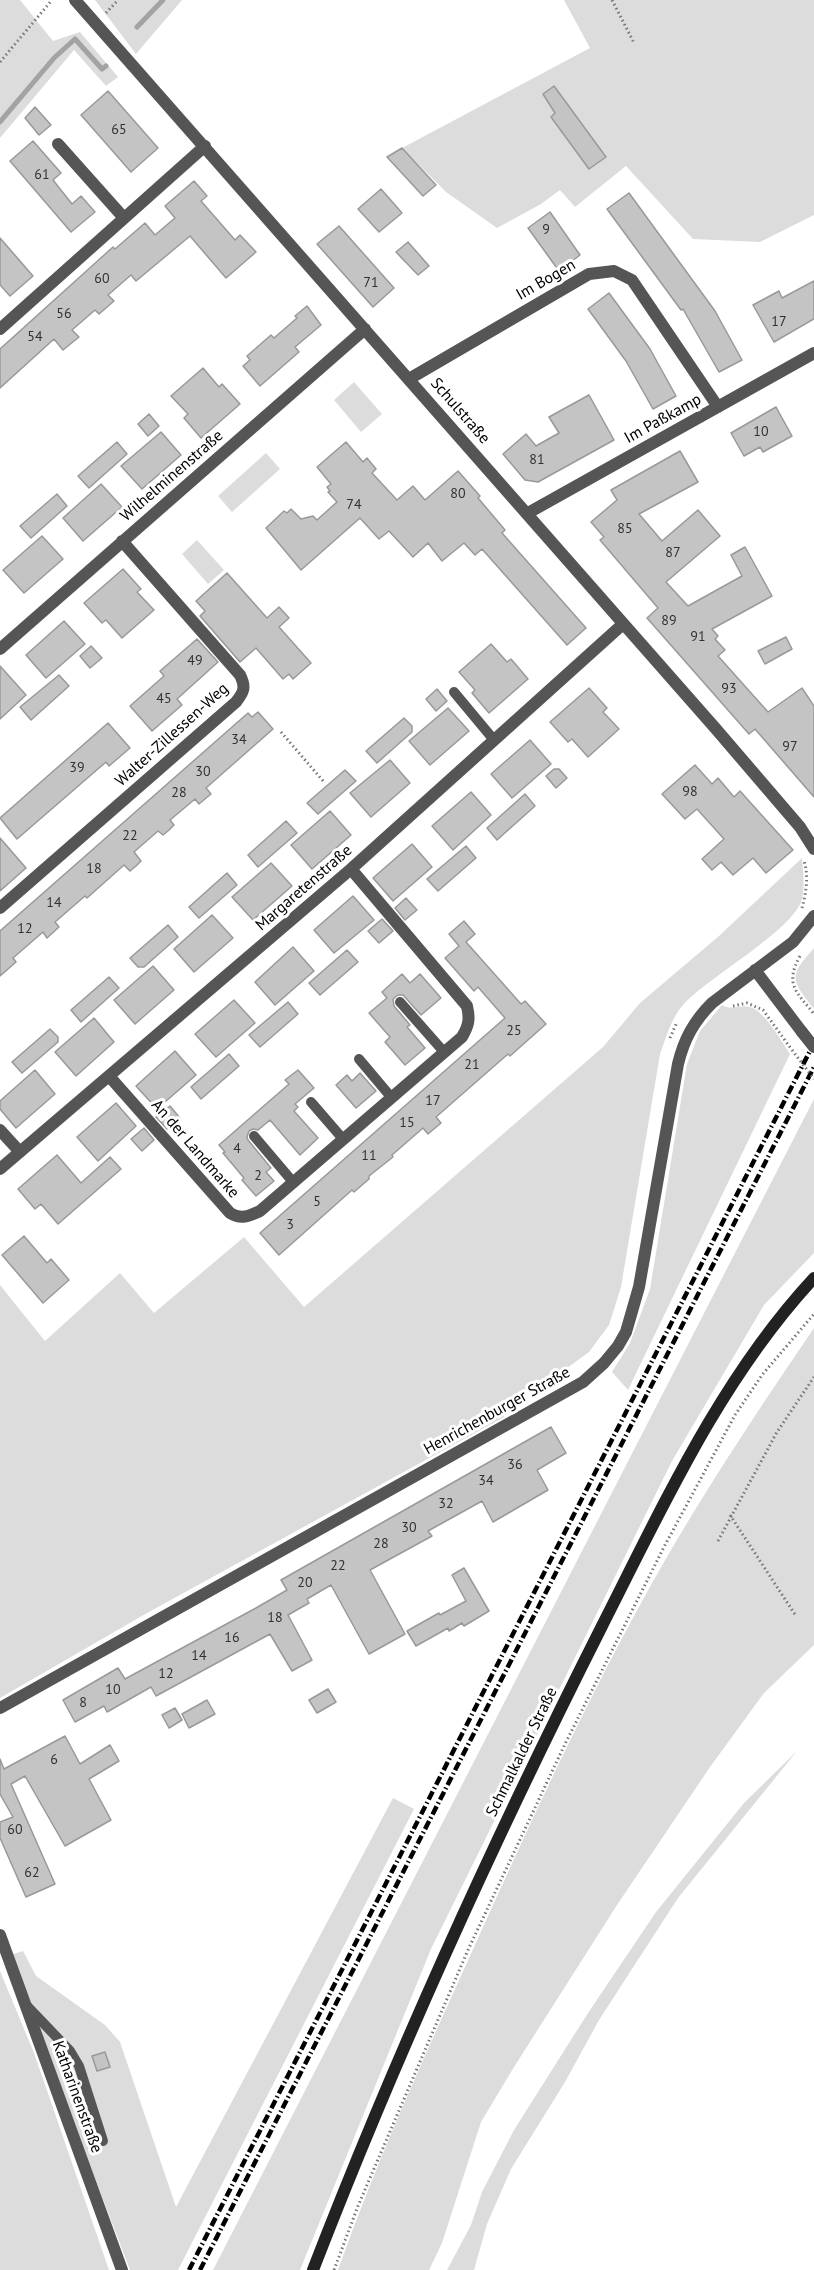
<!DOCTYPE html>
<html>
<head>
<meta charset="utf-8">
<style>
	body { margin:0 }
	canvas { display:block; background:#fff }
</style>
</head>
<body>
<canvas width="814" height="2270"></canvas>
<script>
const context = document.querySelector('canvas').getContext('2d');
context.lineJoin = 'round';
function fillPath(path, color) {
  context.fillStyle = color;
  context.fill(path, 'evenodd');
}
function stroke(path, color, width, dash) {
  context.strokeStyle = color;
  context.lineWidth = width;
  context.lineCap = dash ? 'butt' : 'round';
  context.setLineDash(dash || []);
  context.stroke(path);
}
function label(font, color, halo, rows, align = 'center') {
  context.font = font + ' "PT Sans",sans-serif';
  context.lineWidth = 6;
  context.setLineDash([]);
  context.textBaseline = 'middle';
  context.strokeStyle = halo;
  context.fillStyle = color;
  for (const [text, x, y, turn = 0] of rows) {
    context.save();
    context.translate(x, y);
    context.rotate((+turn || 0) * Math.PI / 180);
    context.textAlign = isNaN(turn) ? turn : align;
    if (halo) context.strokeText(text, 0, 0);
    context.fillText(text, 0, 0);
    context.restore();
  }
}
fillPath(new Path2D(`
	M0,0H20L53,41L80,32L118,77L106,86L74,50L0,138Z
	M95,0H182L136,54Z
	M564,0H814V215L760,242L693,239L626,166L575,207L560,190L541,204L497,228L446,192L402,148L590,48Z
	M354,382L382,414L361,432L334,400Z
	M266,453L280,469L232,512L218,496Z
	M197,540L224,570L208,584L182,554Z
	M802,858C803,870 805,886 802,899C794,930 708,977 683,1005C671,1018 666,1038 660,1054L621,1287L609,1325L589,1352L563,1371L504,1403V1417L147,1613L0,1698V1285L45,1341L120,1273L154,1313L244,1237L304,1307L603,1047L640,1003L719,936Z
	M814,948V1009C791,979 788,977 814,948Z
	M722,1005C732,1011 740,1004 750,1007C764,1010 782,1042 790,1054L628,1390L612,1372L630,1343L650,1289L687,1064L700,1031Z
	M814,1099V1253L764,1305L672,1461L431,1949L300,2270H213Z
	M814,1328V1645L764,1693L710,1767L617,1905L514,2067L481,2122L442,2243L429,2270H338C376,2163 423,2059 470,1956C534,1814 599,1672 678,1538C721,1466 767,1397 814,1328Z
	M797,1751L678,1898L599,2020L565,2082L511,2169L487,2224L474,2270H447L471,2225L482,2192L514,2130L588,2013L656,1912L744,1803Z
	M393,1798L414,1809L178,2270H130L10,1955L23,1951L36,1976L105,2025L120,2042L176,2207Z
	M0,1971L34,2053L109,2270H0Z`), '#dcdcdc');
stroke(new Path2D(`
	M137,27L163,0
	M0,122L54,58L75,39L102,69L106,66`), '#a3a3a3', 5);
const building = new Path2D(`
	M554,86L606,157L589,169L551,117L555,113L543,94Z
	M108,91L158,148L131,172L81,115Z
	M35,107L51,125L39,135L25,118Z
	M33,141L61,173L53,180L72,204L81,196L95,212L71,232L10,161Z
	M402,148L436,185L423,196L387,157Z
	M194,181L207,196L201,201L235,240L240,235L256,252L226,278L190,236L136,281L131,275L108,295L114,301L99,314L95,310L72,330L79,337L63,350L54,339L0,388V349L113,247L115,249L145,223L155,235L175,218L165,206Z
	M381,189L402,213L379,232L358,209Z
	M629,193L715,311L742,360L719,372L683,309L681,310L607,209Z
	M550,212L580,255L559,271L528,228Z
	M339,226L394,288L373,307L317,244Z
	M0,238L33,276L10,296L0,285Z
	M408,242L429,266L418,275L396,252Z
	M814,281V319L774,342L753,305L779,291L782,298Z
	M609,293L650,349L676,396L653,409L626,361L588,309Z
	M307,306L321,325L295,347L299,352L260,386L243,366L250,360L247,356L271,335L274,338L297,318L295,316Z
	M203,368L219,387L222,384L240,404L201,438L184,418L188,414L171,396Z
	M589,395L614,440L538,482L525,480L503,454L526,434L536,446L559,433L549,417Z
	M776,407L792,436L763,452L760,447L744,456L731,433Z
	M149,414L159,426L148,436L138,424Z
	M161,432L181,455L142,489L121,466Z
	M117,442L127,454L89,488L78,476Z
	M346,442L363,462L367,458L376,469L372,473L397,500L413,486L425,500L458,471L480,496L478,498L505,530L502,533L586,628L567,645L482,549L475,555L464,543L442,561L428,543L413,557L389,531L379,539L360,518L301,570L266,528L284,511L287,513L291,509L301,519L313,516L317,520L337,502L328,492L330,491L327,487L331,484L317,467Z
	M680,451L698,482L639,514L662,541L698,510L720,536L666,582L688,606L742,576L731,555L745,547L772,596L712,629L718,636L715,639L725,650L718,656L768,712L802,688L814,706V797L755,729L749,734L647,618L658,608L600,540L604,537L591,522L617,500L611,490Z
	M101,484L122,507L83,541L63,518Z
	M57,494L67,506L31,538L20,526Z
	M42,536L63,559L24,593L3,570Z
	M123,569L141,589L137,592L154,610L122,638L106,620L102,623L84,603Z
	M227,573L267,618L279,607L289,618L279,627L311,663L293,679L289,674L283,679L256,648L240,662L200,616L205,611L196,601Z
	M64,621L85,644L46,678L26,655Z
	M786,637L792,649L765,664L758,651Z
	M197,639L218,662L177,699L182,705L152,731L130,706L164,676L160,671Z
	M491,644L507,662L511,659L528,679L489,713L472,693L475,690L459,672Z
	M91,646L102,658L90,668L80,656Z
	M0,666L26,695L0,719Z
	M59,675L69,686L31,720L20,707Z
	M589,688L607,708L603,712L619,729L588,757L572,739L568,742L550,722Z
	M437,689L447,701L436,711L426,699Z
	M448,708L469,731L430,765L409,741Z
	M258,712L273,729L206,788L211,794L199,804L195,799L170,820L174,825L169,830L163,835L158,831L134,852L141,861L136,866L130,871L124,865L87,898L85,896L55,922L59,927L47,938L43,932L13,958L16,962L0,976V931L248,713L252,717Z
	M404,718L412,726V732L377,763L366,751Z
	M108,723L130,748L109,766L106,762L17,839L0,818Z
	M530,740L551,764L512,798L491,774Z
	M390,760L410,783L371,817L350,793Z
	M695,765L712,784L718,778L734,797L740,791L793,850L766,873L753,858L733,875L721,862L712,870L702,859L724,839L697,809L685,819L662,794Z
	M554,769H559L567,778L556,788L546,776Z
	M345,770L356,781L318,814L307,803Z
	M471,792L491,815L453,850L432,826Z
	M525,794L535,806L497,840L487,828Z
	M330,811L351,835L312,869L291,845Z
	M286,821L297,833L258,867L248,855Z
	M0,838L26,868L0,891Z
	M412,844L432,867L393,901L373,878Z
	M466,846L476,858L438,891L427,879Z
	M271,863L292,886L253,920L232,897Z
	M227,873L237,885L199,918L189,907Z
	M353,896L374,920L334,953L314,930Z
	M406,898L417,910L405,920L395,908Z
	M212,915L233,938L194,972L174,949Z
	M382,919L393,931L379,943L368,931Z
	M464,921L475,934L466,942L521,1004L525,1001L546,1024L510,1056L508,1054L436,1117L441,1123L428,1134L423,1128L392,1155L393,1157L369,1176V1179L354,1192L352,1190L279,1255L260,1233L505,1018L478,987L474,991L445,958L459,946L449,934Z
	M168,925L178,937L144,967H138L130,958Z
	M293,947L314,971L275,1005L255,982Z
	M347,950L358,962L320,995L309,983Z
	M153,966L174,990L135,1024L114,1000Z
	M402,974L410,983L420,974L441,998L421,1015L403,995H398L393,999L394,1006L410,1025L407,1027L425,1048L405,1065L385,1042L390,1037L369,1013L387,998L382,992Z
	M109,977L119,988L81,1022L71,1010Z
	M234,1000L255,1023L216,1057L195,1034Z
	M288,1002L298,1014L260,1047L249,1035Z
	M94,1018L114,1042L76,1076L55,1052Z
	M50,1029L58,1037V1042L22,1073L12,1062Z
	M175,1051L196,1075L157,1109L136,1086Z
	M229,1054L239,1066L201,1099L191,1087Z
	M35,1070L55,1094L16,1128L0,1109V1101Z
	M298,1070L314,1088L295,1104L298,1107L294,1111L318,1138L300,1155L270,1120L258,1130L253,1129L249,1131L247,1137L248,1140L271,1168L266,1172L274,1181L256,1196L242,1180L244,1178L223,1153L225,1152L219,1145L289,1084L285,1080Z
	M360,1073L376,1091L356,1108L336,1085L347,1075L352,1081Z
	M116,1103L136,1126L98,1161L77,1137Z
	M170,1106L180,1118L167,1129L156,1117Z
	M144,1128L154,1140L142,1151L131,1139Z
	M57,1155L81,1183L110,1157L121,1169L58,1224L41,1204L35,1209L18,1189Z
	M24,1236L47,1263L51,1259L69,1280L43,1303L2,1255Z
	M551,1427L566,1453L537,1470L548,1490L493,1522L482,1501L428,1531L432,1536L370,1570L405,1634L369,1654L331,1585L307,1599L309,1603L288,1615L312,1660L292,1671L270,1634L156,1696L151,1687L107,1712L104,1706L75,1722L63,1700L118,1668L125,1679L256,1608L287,1590L281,1580Z
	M464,1568L489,1611L464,1626L462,1623L449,1631L448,1628L416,1646L407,1631L439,1613L440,1615L466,1601L452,1575Z
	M328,1689L336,1702L317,1713L309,1700Z
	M207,1700L215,1714L189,1728L182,1714Z
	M175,1708L182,1720L169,1728L162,1715Z
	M65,1736L80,1764L110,1745L119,1761L89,1779L111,1820L65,1846L25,1776L11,1784L55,1884L26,1897L0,1838V1822L13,1817L0,1794V1759L4,1769Z
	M105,2052L110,2067L97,2071L92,2056Z`);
fillPath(building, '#c4c4c4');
stroke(building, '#999', 1.5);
stroke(new Path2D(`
	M612,0L634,43
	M106,13L118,0
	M0,62L52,0
	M281,732L324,782
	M802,908C806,893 809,876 804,861
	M800,956C784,985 797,992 814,1014
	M733,1006L747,1003L763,1010L792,1050
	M670,1038L677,1022
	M730,1515L796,1616
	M718,1541L777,1432L814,1377
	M334,2270L358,2206L468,1950L565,1744L664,1547L735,1415L762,1375L814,1314`), '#777', 3, [1.5, 3]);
stroke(new Path2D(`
	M454,692L494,740
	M400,1002L444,1052
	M359,1059L391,1097
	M311,1102L343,1139
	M254,1136L293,1182
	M27,2006L70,2051L79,2066L103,2141`), '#555', 10);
stroke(new Path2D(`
	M75,0L716,729L800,827L814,849
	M58,144L124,218
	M0,329L205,146
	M409,379L589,274L614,271L632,280L718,407
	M528,513L814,353
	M0,649L365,329
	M0,908L236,702C244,692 246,687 240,675L122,541
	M755,970L802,1032
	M109,1076L230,1213C241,1220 249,1216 260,1211L462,1037C469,1025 470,1019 467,1006L351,869
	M0,1130L20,1152
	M0,1169L351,869L623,624
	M0,1708L583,1382L604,1363L618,1346L626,1332L639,1287L678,1064C684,1039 694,1021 712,1003L793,942L814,916
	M0,1935L122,2270`), '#555', 12);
stroke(new Path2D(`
	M313,2270C398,2050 496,1836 602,1626C663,1506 721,1378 814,1278`), '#222', 12);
stroke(new Path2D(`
	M189,2270L814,1043
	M200,2270L814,1067`), '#000', 4.5, [9, 3, 1.5, 3]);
stroke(new Path2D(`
	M792,1050L814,1079`), '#777', 3, [1.5, 3]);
stroke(new Path2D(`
	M802,1032L814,1047`), '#555', 12);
label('14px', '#313131', null, [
	["65",119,130],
	["61",42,175],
	["9",546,230],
	["60",102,279],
	["71",371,283],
	["56",64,314],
	["17",779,322],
	["54",35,337],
	["10",761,432],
	["81",537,460],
	["80",458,494],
	["74",354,505],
	["85",625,529],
	["87",673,553],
	["89",669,621],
	["91",698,637],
	["49",195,661],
	["93",729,689],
	["45",164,699],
	["34",239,740],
	["97",790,747],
	["39",77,768],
	["30",203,772],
	["98",690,792],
	["28",179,793],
	["22",130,836],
	["18",94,869],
	["14",54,903],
	["12",25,929],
	["25",514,1031],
	["21",472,1065],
	["17",433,1101],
	["15",407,1123],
	["4",237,1149],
	["11",369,1156],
	["2",258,1176],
	["5",317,1202],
	["3",290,1225],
	["36",515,1465],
	["34",486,1481],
	["32",446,1504],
	["30",409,1528],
	["28",381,1544],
	["22",338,1566],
	["20",305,1583],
	["18",275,1618],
	["16",232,1638],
	["14",199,1656],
	["12",166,1674],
	["10",113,1690],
	["8",83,1703],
	["6",54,1760],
	["60",15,1830],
	["62",32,1873]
]);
label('16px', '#000', '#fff', [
	["Im Bogen",546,280,-30],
	["Schulstraße",460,411,49],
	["Im Paßkamp",663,419,-29],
	["Wilhelminenstraße",172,476,-41],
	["Walter-Zillessen-Weg",172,735,-42],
	["Margaretenstraße",304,888,-41],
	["An der Landmarke",195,1149,49],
	["Henrichenburger Straße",497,1411,-29],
	["Schmalkalder Straße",522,1752,-64],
	["Katharinenstraße",77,2097,70]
]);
</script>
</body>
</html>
